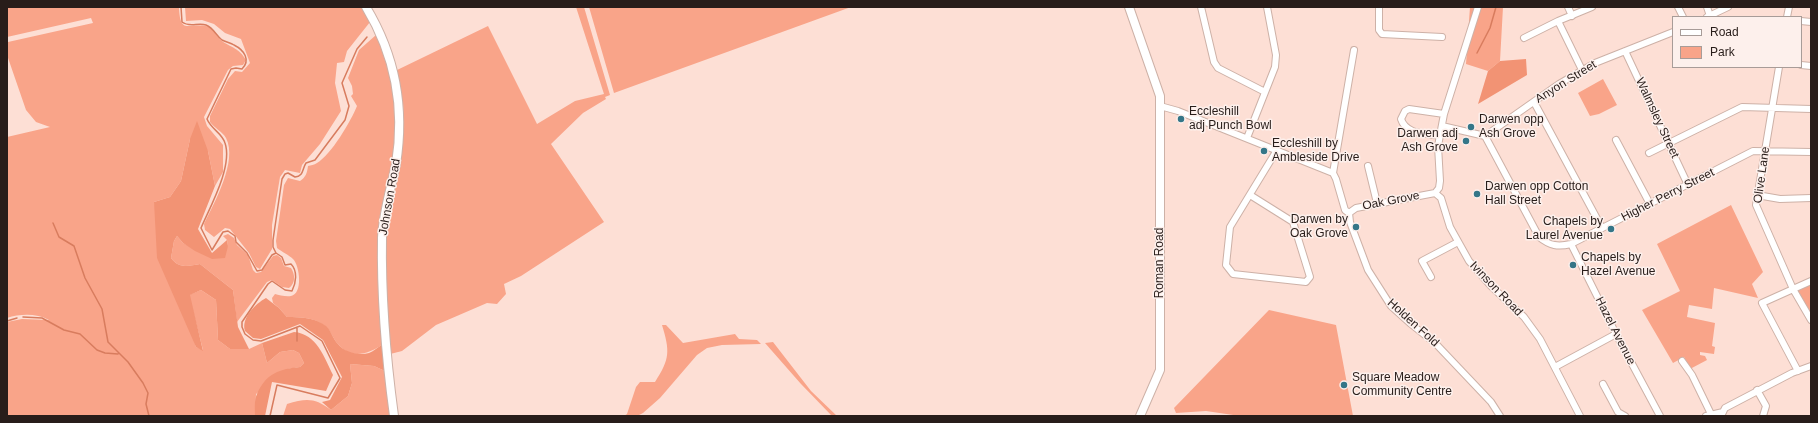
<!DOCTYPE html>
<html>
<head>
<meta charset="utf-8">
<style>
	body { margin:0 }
	#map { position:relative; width:1818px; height:423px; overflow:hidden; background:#fddfd5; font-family:Helvetica,sans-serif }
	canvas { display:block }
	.frame { position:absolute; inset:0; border:8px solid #281d1a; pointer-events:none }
	.legend { position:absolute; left:1672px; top:16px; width:130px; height:52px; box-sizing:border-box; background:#fdf0ec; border:1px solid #a89c98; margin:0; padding:5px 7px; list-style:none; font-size:12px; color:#281d1a }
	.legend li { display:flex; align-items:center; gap:8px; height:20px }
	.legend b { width:20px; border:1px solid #a89c98 }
</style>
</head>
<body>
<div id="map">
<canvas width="1818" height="423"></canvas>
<div class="frame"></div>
<ul class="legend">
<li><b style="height:5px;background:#fff"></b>Road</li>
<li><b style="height:11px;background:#f9a489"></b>Park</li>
</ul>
</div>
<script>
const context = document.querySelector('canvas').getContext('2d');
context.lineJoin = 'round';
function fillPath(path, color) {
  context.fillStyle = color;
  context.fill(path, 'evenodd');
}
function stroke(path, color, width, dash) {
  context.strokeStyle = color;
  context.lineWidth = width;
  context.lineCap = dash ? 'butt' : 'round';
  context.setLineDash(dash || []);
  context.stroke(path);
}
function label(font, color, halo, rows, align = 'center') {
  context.font = font + ' Helvetica,sans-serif';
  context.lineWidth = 3;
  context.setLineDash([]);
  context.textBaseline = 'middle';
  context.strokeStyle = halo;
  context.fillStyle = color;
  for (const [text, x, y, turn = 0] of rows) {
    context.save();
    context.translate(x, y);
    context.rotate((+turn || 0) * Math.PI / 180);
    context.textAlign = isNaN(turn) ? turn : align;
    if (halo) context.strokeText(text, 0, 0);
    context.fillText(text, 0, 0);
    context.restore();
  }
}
fillPath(new Path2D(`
	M7,7H179C180,35 188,23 206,26C214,28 216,37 222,41C233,49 238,47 246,60L243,65L233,66L228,70L204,117L207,126L223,145V172L215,186L208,151L190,139L181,181L170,197L154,202L196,347L203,350L189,295L201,290L216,300L218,340L230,349H249L262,343L267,363L280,352L293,350L299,353L304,363L300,367L288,369L256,394L255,416H7V322L22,319L49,320C36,313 20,314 7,318V137L50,127L36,122L26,110L7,55L8,42L93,23L91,18L7,37Z
	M185,7H362L370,22L347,51L344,62L337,63L335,83L341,111L320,144L302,165L300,173L285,170L280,177L272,225V249L260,269L256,267L249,253L230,229L225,228L214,237L205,230L204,224C214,203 238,161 226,138C222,131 214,128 210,122V116L228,79L235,71L242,72L250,63L241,39L225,33L214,24L202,20L186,21Z
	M576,7H584L610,95L605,97L606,99L583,113L551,144L604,222L521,276L504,284L506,294L497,304L487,303L436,325L402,351L390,354L385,260L386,221L398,170L404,129L403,103L395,71L488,26L537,124L575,101L604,94Z
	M589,7H851L614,93Z
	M1470,7H1503L1500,61L1488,71L1466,64Z
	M376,35L385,54L394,94L396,145L380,215L378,236L382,345C368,354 351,360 338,344C333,339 331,330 325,326C314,317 300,317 287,317L279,308L273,303L272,298L275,294C279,295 286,297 291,296C303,294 300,266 293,259C289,255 282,252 277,248L276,241L284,185L288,178L300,181C306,177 307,173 308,166C311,165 314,165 317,163C331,155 351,121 357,106L351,96L353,94L352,86L348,78L359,50Z
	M1603,79L1617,105L1599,114L1590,116L1578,93Z
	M1731,205L1763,272L1752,284L1758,298L1714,288L1712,309L1689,305L1687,317L1715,323L1712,346L1715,347L1714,354L1700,352V355L1705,356L1707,360L1690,369L1684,357L1673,363L1642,310L1680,291L1657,244Z
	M228,234L234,238L237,245L248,255L253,270L256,273L261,272L273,256L277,255L281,258L284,266L291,268C295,274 296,283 289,288L282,287L272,280L267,282L237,322L233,290L200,264C188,266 179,269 171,258L174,241L177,236L183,243L212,258L228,246L227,240L223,236Z
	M1811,282V317L1795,289Z
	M1269,310L1336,325L1353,416H1240L1206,411L1176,413L1174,408Z
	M662,325H666L683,343L735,334L739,339L757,340L761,344L722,345L707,348L697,355L660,398L643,413L637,416H624L627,414L636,387L640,382H655C670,359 670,351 662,325Z
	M773,342L811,391L837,416H832L801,384L765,343Z
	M350,364L374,366L385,371L391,416H283L287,404C307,398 315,398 331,410L348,396L352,383Z`), '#f9a489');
fillPath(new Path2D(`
	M1526,59L1527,75L1478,104L1488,71L1500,61Z
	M197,121L208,151L215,186L198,229L212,253L227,240L228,246L225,258L212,259L195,251L183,243L177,236L174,241L171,258C179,269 188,266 200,264L233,290L238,327L249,349H230L218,340L216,300L201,290L190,295L203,351L196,347L157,258L154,202L170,197L181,181L190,139Z
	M266,298L279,308L287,317C300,317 314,317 326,326C331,330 333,339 338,344C344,352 359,356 369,353C374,351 378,347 382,345L385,371L374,366L350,364L352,383L348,396L331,410L322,402L330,400L342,377L323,340L300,324L261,339L253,338L245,331C241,318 255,304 266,298Z
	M294,332C317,334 324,357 333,375L326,391L272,382L265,416H255C255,409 254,400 257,394C266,373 280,369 300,367L304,363L299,353L293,350L280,352L267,363L262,343Z`), '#f29374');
stroke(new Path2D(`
	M181,7L182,22C190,28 198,22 206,25C214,28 216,36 222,40C226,42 231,43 234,45C244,50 251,60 242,69L236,68L231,69L207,119C211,129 222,133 225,143C233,166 210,207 201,228L212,250L223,232L228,231L235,236L236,242L247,253L257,271L262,270L272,255L276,253L282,257L285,265L291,264C298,271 296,283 292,291L285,290L272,281L268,284L242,322V327L245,334L253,340L261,341L300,326L322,341L340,378L328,398L277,385L270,416
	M1477,53L1490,28L1496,7
	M53,223L59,237L74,246L85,278L102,309L108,342L128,362L143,383L148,393L146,404L149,416
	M276,253L273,247V240L282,179L285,174L288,173L295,177C304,176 302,169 306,163L315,160L345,120L349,106L342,83L357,49L367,37
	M23,317L42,318L64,330L80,334L97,350L105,353L118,354
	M7,321L17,318
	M297,328V341`), '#d87c5e', 1.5);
const minor = new Path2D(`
	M1201,7L1214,62L1218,68L1265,92
	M1379,7V30L1382,34L1442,37
	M1568,7L1572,16
	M1678,7L1683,17
	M1707,7L1710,16
	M1707,17L1728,7
	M1787,17L1789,7
	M1801,21L1811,22
	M1524,38L1558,21
	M1625,51L1688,185
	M1801,65L1811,66
	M1779,67L1756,205L1793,289L1811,320
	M1582,70L1558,21L1592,7
	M1534,102L1602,228
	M1160,106L1178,111L1333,173
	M1442,126L1485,136L1559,84L1595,63L1673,32
	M1440,136C1426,133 1406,135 1401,119L1405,111L1409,109L1444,114
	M1485,136L1539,237C1550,246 1558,247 1571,244L1753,151L1811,152
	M1247,138L1275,67L1276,55L1267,7
	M1616,140L1650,204
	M1649,153L1742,107L1811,109
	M1368,166L1377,203
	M1333,173L1336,179L1345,210L1349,213L1350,222L1368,270L1391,306L1411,324L1436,344L1491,402L1500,416
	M1333,173L1354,50
	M1435,193L1441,198L1450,227L1469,261L1491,286L1524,317L1540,339L1580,416
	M1435,193L1439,188L1440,181L1438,146L1444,114L1478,7
	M1250,195L1293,222L1310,277L1306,282L1233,274L1226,265L1230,227L1277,150
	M1757,195L1780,199L1811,198
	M1349,213L1356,208L1435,193
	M1571,244L1616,334L1660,416
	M1431,277L1422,261L1458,242
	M1682,361L1692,375L1711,414
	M1555,367L1616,334
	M1798,371L1762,303L1811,281
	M1603,384L1618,412L1625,416
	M1757,390L1766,406L1763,416
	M1706,416L1723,412
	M1721,416L1725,408L1792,373L1811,366`);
const tertiary = new Path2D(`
	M366,7C395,55 405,108 396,164C391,189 383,213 382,238C381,298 386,357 394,416
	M1129,7L1160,96V370L1140,416`);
stroke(minor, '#cdb1a7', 8);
stroke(tertiary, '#cdb1a7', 10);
stroke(minor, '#fff', 6);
stroke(tertiary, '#fff', 8);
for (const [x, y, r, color] of [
	[1181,119,4,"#347688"],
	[1471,127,4,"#347688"],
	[1466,141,4,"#347688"],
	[1264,151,4,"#347688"],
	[1477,194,4,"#347688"],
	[1356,227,4,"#347688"],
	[1611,229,4,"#347688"],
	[1573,265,4,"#347688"],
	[1344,385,4,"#347688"]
]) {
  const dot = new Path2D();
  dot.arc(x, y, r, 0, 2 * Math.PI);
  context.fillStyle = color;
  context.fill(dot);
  stroke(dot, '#fdf0ec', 1.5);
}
label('12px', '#281d1a', '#fdf0ec', [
	["Anyon Street",1566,82,-32],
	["Walmsley Street",1657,118,65],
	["Olive Lane",1762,175,-82],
	["Higher Perry Street",1668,195,-27],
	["Johnson Road",390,197,-80],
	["Oak Grove",1391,201,-11],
	["Roman Road",1160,263,-90],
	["Ivinson Road",1496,289,46],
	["Holden Fold",1413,323,42],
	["Hazel Avenue",1615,331,63]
]);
label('12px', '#281d1a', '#fdf0ec', [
	["Eccleshill",1189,112],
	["adj Punch Bowl",1189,126],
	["Darwen opp",1479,120],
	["Ash Grove",1479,134],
	["Darwen adj",1458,134,"right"],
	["Ash Grove",1458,148,"right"],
	["Eccleshill by",1272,144],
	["Ambleside Drive",1272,158],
	["Darwen opp Cotton",1485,187],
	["Hall Street",1485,201],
	["Darwen by",1348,220,"right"],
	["Oak Grove",1348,234,"right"],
	["Chapels by",1603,222,"right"],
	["Laurel Avenue",1603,236,"right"],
	["Chapels by",1581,258],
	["Hazel Avenue",1581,272],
	["Square Meadow",1352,378],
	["Community Centre",1352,392]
], 'left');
</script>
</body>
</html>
